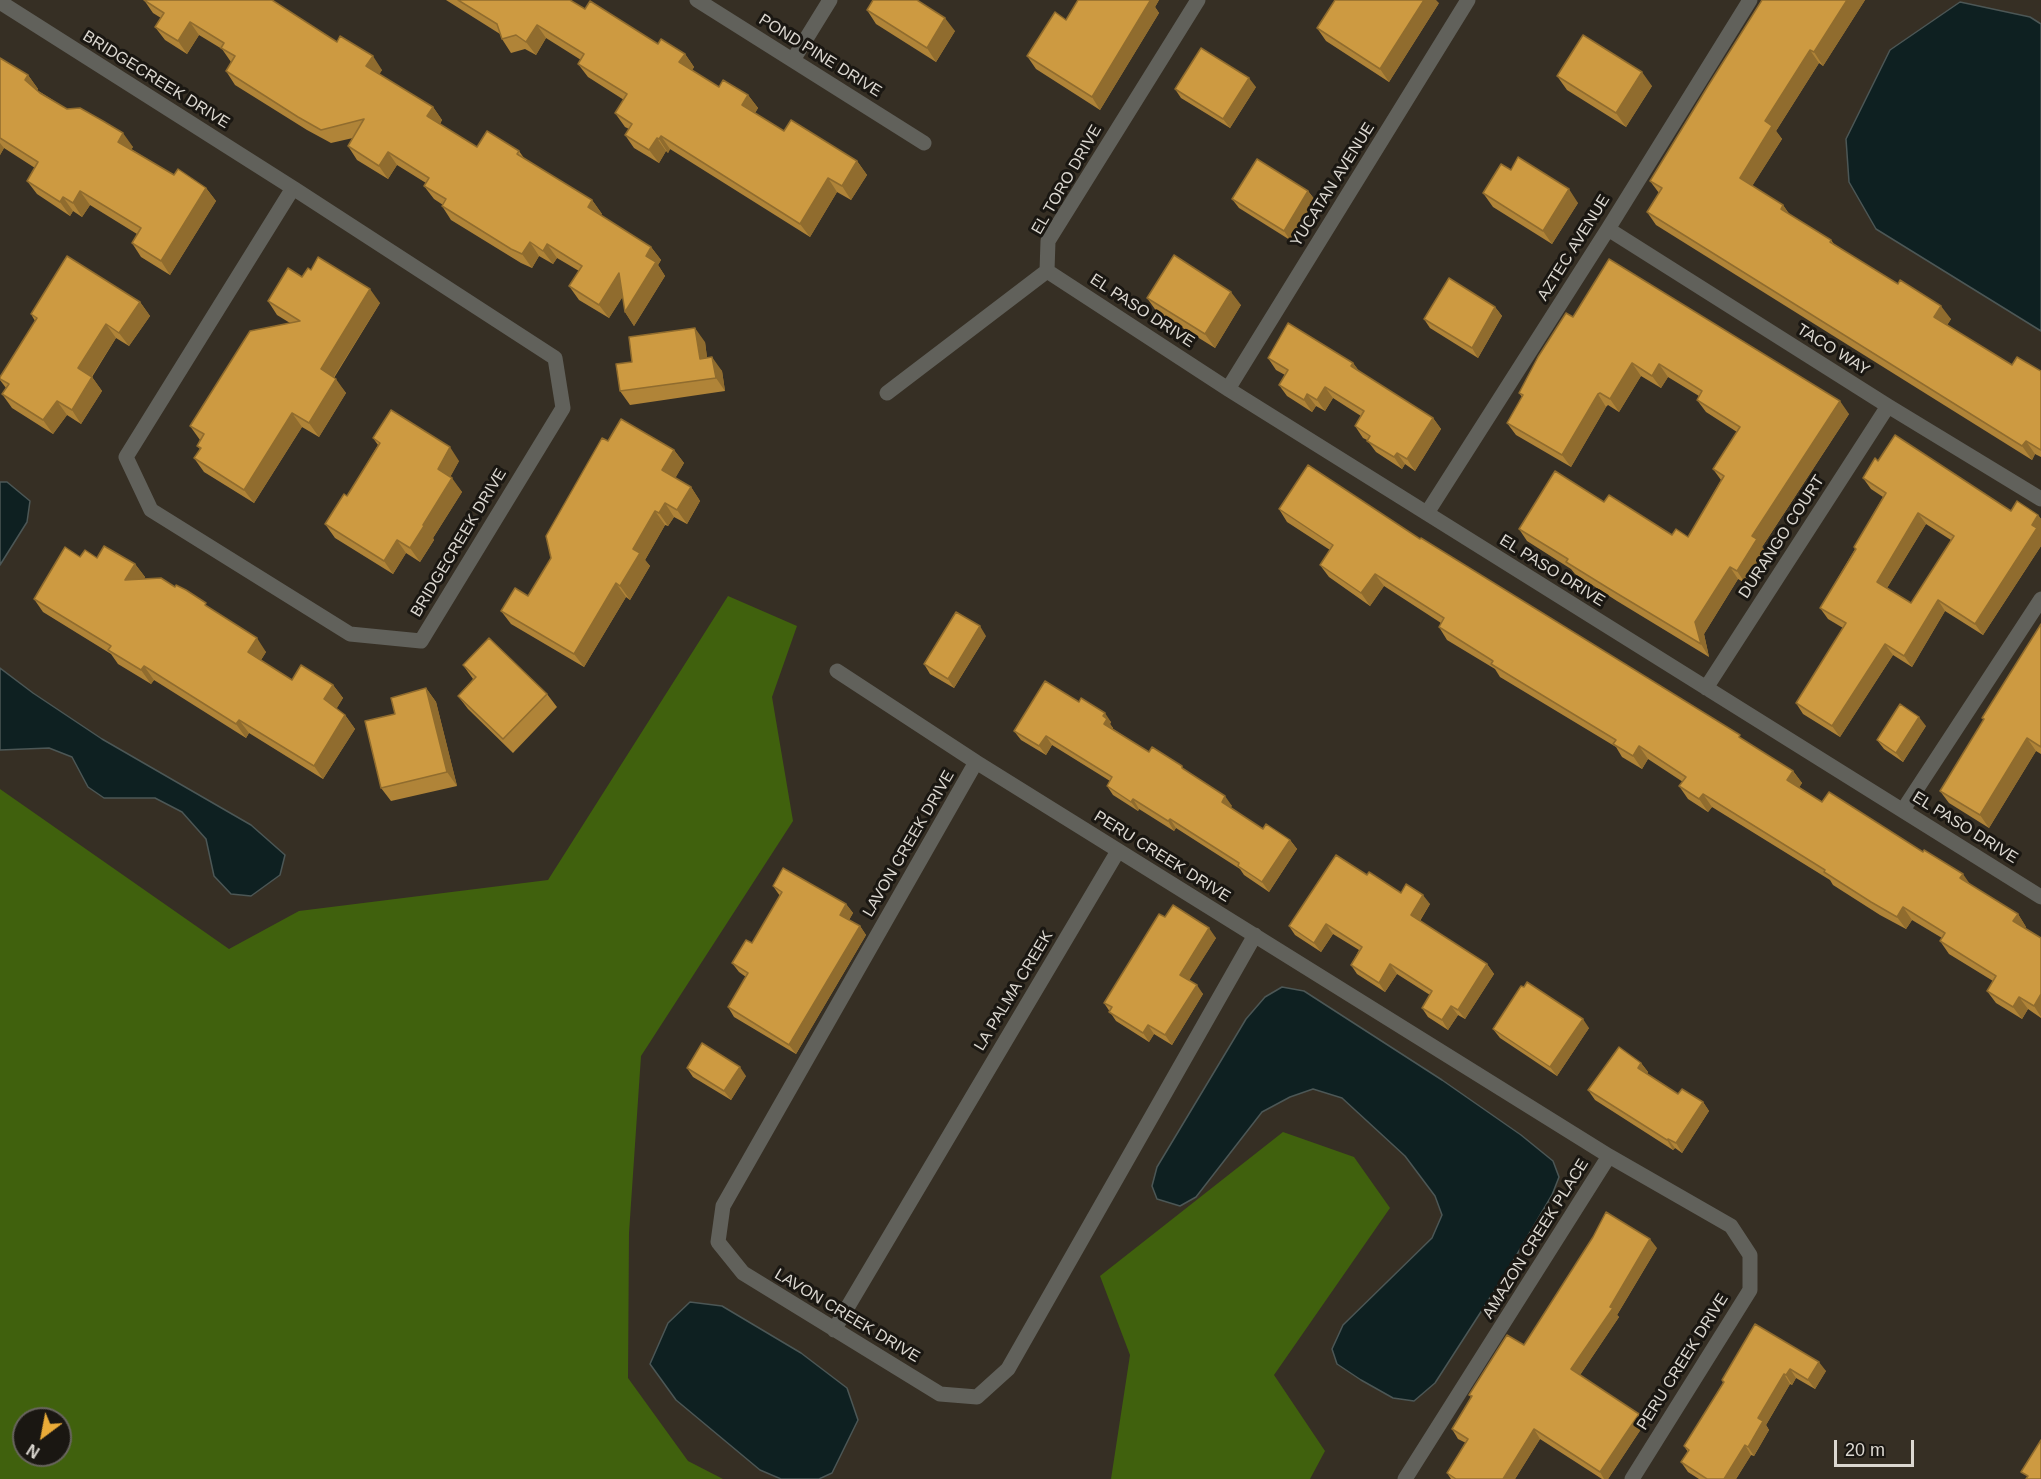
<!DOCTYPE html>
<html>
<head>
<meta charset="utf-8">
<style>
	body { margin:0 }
	#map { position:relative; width:2041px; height:1479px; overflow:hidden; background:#362f24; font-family:Helvetica,sans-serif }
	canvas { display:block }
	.north { position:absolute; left:12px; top:1407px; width:60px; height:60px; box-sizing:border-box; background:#1a1712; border:2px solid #68645e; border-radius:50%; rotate:212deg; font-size:16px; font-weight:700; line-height:24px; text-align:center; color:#dcd8d1 }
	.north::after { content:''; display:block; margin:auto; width:21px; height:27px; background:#e9ab38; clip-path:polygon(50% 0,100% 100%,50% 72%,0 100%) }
	.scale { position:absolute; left:1834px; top:1440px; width:80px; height:27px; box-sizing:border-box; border:3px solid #dcd8d1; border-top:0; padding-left:8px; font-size:18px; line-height:21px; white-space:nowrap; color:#dcd8d1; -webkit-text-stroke:4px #1a1712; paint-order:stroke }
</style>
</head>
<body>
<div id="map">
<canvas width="2041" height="1479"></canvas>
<div class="north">N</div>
<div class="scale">20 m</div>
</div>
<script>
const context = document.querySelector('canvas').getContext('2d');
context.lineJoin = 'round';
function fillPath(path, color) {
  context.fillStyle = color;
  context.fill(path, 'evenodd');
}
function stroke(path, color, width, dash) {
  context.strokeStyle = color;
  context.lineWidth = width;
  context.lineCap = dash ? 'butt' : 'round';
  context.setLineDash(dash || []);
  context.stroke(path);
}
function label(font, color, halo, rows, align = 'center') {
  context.font = font + ' Helvetica,sans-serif';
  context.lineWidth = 6;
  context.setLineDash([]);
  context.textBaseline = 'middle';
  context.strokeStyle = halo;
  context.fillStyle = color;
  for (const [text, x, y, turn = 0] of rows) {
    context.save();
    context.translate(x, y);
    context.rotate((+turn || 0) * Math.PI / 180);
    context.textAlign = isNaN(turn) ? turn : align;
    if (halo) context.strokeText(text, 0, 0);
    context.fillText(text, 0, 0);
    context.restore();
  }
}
fillPath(new Path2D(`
	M728,596L797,626L772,697L793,821L641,1056L629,1233L628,1378L688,1461L723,1479H0V789L229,949L299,911L548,880ZM24,1419H60V1455H24Z
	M1283,1132L1354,1157L1390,1208L1274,1375L1325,1451L1310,1479H1111L1130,1355L1100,1276Z`), '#40610d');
const water = new Path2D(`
	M1960,2L2030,17L2041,24V331L1876,229L1849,182L1846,139L1890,50Z
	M0,482H7L30,501L27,522L0,565Z
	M0,668L33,693L102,739L251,825L285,855L280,875L251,896L231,894L214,876L206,839L182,812L155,798H104L88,787L72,757L49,748L0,750Z
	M1282,987L1304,991L1442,1080L1521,1135L1553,1161L1559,1177L1552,1195L1506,1273L1435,1383L1414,1401L1393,1398L1361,1380L1337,1364L1332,1349L1343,1325L1432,1238L1442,1215L1435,1196L1405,1156L1342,1098L1313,1089L1290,1097L1262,1112L1196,1197L1180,1206L1157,1199L1152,1186L1157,1167L1246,1019L1265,997Z
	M690,1302L722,1306L801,1353L847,1388L858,1420L832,1473L819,1479H781L760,1470L676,1400L650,1364L668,1323Z`);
fillPath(water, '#0e2021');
stroke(water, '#4c5756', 1.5);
stroke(new Path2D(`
	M697,0L924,143
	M0,2L293,188
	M793,60L830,0
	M293,188L555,358L563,408L421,641L350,634L151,510L126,457Z
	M1608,229L1888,406L2041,499
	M1047,271L1228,389L2041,897
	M1228,389L1468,0
	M887,393L1047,271L1048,241L1198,0
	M1427,513L1608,229L1750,0
	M837,671L976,762L1609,1156L1731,1226L1750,1255V1290L1632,1479
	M1706,688L1888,406
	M976,762L723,1206L718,1242L743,1273L940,1394L977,1397L1008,1369L1255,935
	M1903,810L2041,599
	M834,1330L1118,851
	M1405,1479L1609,1156`), '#61615b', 15);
fillPath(new Path2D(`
	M144,0L337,42L382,70L379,74L433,107L442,120L440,124L477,147L519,151L524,158L592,200L602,214L600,215L651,247L661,260L658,265L665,276L634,326L625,312L623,296L609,318L579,300L569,286L579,271L557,258L553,264L539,256L532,268L521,263L451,220L442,206L443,205L434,199L424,186L426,183L397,165L388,179L357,160L348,146L353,138L331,143L307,130L235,85L226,71L231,62L222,49L199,35L187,54L165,40L155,27L161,18L153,13Z
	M446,0H570L585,9L658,44L685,54L694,67L692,70L719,87L748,95L758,108L755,113L784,131L857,161L867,175L851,200L837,192L810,237L670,149L668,153L666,151L659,163L634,148L625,135L629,129L625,127L615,113L624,100L588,77L578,64L581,60L546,38L536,55L525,49L511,53L502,39L500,34Z
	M1078,0H1159L1155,7L1159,13L1100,110L1036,69L1027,56L1066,20Z
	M1762,0H1865L1823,66L1819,63L1776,131L1782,139L1752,186L1783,205L1790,215L1831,240L1834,244L1951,319L1947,325L2012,365L2041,371V457L2035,454L2032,460L1656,225L1647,212L1659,193L1650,181Z
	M1439,3L1389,82L1326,41L1317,28Z
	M867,10L955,31L936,62L876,24Z
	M0,58L28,75L38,89L37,90L67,109L133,147L131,149L174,175L206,188L216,201L170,275L141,257L132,243L137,234L90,205L82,217L73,211L70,216L37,194L27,181L35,168L4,148L0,155Z
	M1557,76L1652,86L1626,127L1567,90Z
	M1256,87L1230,128L1181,98L1175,89Z
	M1511,170L1578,203L1552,244L1493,207L1483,193Z
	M1308,191L1315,200L1290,240L1239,208L1232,199Z
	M302,277L380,303L334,378L346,393L319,437L302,427L254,503L204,472L194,458L200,449L197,446L200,440L190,426L290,323L277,315L268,301Z
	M1147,298L1241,305L1215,348L1157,312Z
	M140,302L150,316L129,346L116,338L92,377L102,391L81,424L67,415L53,434L12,408L2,394L6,388L0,380V377L35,321L31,314Z
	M1495,307L1502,316L1478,358L1430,328L1424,319Z
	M1573,317L1849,414L1762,547L1765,551L1745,583L1738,579L1704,634L1709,657L1617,601L1575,574L1571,569L1527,541L1519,529L1604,502L1672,535L1688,537L1721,480L1713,469L1737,432L1706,412L1697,400L1699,396L1668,377L1661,388L1641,376L1619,412L1608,405L1606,407L1571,467L1516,435L1507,423L1522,397L1519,393Z
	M705,342L707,358L722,371L725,391L630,405L620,391L632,362Z
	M1268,358L1353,363L1359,371L1433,418L1441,429L1415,471L1405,464L1402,469L1376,452L1367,440L1363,438L1355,426L1361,416L1333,398L1325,411L1316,406L1312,412L1287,396L1279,385L1285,375L1276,370Z
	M373,438L459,461L450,477L462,492L433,538L434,540L420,562L406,553L393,574L335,538L325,524L347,496L378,445Z
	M608,441L674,450L684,463L675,478L691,487L700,501L687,524L674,517L668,526L665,525L645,560L650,566L630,600L626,597L584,667L511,624L501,611L528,596L551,558Z
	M1878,461L2011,511L2038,515L2041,519V546L1983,635L1945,611L1912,667L1893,655L1840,737L1803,714L1796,703L1843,628L1828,619L1820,608L1855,549L1854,547L1883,497L1871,489L1863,478ZM1926,524L1951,540L1911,603L1887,588Z
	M1279,509L1420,539L1793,771L1802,783L1799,787L1822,802L1969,884L2018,914L2026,927L2025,928L2041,938V1018L2028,1009L2022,1019L1996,1003L1987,991L1993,981L1949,954L1940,941L1942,938L1912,920L1906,929L1880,915L1833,885L1830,880L1712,807L1708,812L1688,799L1679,786L1683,782L1648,759L1642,769L1622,757L1616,747L1500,677L1495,669L1447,640L1439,627L1441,623L1384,586L1370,606L1329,577L1320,565L1330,550L1287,522Z
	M80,557L97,558L135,564L145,577L144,579L210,608L266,652L261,660L292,680L333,685L343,698L336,709L345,715L355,729L323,779L249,733L246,738L154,680L151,684L118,664L111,654L43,612L34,599Z
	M2041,624V754L2036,751L1989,828L1949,803L1940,791L1984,720L1982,718Z
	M986,636L954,688L930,674L924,664Z
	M463,665L547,694L557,707L513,753L468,709L458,696L473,679Z
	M426,688L436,702L457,786L391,801L381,788L395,714Z
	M1079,702L1111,722L1110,724L1113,728V729L1149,752L1185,770L1232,806L1230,807L1263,829L1290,840L1297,849L1269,892L1244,875L1240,869L1176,828L1174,831L1139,809L1138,811L1113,795L1107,786L1110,781L1052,745L1046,755L1021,740L1014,731Z
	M1926,726L1903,762L1884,749L1877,740Z
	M1367,875L1401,893L1430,904L1420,921L1487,964L1494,974L1465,1019L1458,1015L1448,1030L1428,1017L1422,1008L1430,995L1397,974L1385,992L1357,974L1351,965L1359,950L1333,934L1321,952L1295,935L1289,926Z
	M773,886L846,904L853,913L849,920L860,926L866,935L796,1054L734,1017L728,1007L746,977L739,972L732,963L752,943L780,896Z
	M1165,917L1216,938L1189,980L1203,994L1172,1045L1154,1034L1149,1042L1116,1021L1104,1003Z
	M1589,1028L1557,1076L1500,1038L1493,1029Z
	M1641,1063L1648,1072L1647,1074L1678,1094L1703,1102L1709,1111L1682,1153L1675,1148L1673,1150L1595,1100L1588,1090Z
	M687,1068L746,1076L731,1100L693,1077Z
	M1657,1248L1617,1315L1619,1317L1580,1375L1645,1423L1608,1479H1602L1540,1439L1515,1479H1451L1447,1473L1466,1443L1458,1439L1452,1429L1471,1397L1469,1395L1524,1345Z
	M1755,1324L1826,1371L1815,1389L1796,1378L1792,1385L1790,1384L1766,1425L1769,1430L1754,1456L1751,1455L1736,1479H1699L1688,1472L1681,1462L1688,1452L1684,1446L1723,1383L1722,1380Z`), '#b08438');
fillPath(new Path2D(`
	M1146,0H1159L1155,7L1159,13L1100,110L1092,97Z
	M1424,0H1436L1439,3L1389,82L1380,69Z
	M1847,0H1865L1823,66L1814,52Z
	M945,18L955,31L936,62L927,48Z
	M190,22L199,35L187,54L178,41Z
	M537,25L546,38L536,55L526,42Z
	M1810,50L1819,63L1776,131L1782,139L1749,191L1740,178L1765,121Z
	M685,54L694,67L689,76L679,62Z
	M373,56L382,70L376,80L366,66Z
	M1642,72L1652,86L1626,127L1616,113Z
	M28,75L38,89L35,94L25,80Z
	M1249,78L1256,87L1230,128L1223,119Z
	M748,95L758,108L751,119L742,105Z
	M433,107L442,120L436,129L427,116Z
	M123,133L133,147L128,155L118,142Z
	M661,136L670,149L668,153L659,139Z
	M657,138L666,151L659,163L649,150Z
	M0,143L4,148L0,155Z
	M388,152L397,165L388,179L379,166Z
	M857,161L867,175L851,200L842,186Z
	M828,178L837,192L810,237L800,224Z
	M206,188L216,201L170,275L161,261Z
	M1569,189L1578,203L1552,244L1543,231Z
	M80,191L90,205L82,217L73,203Z
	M1308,191L1315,200L1290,240L1284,231Z
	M63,197L73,211L70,216L60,202Z
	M592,200L602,214L597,221L588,207Z
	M1783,205L1792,219L1781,209Z
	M530,242L539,256L532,268L522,254Z
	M547,244L557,258L553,264L543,251Z
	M651,247L661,260L658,265L665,276L634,326L625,312L646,256Z
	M619,273L629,287L609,318L599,305Z
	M370,289L380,303L330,383L321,369Z
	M1231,292L1241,305L1215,348L1205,334Z
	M140,302L150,316L129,346L119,333Z
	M1941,306L1951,319L1944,330L1934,317Z
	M1495,307L1502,316L1478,358L1472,348Z
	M106,324L116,338L88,382L78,368Z
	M695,328L705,342L709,372L700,359Z
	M712,357L722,371L725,391L716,378Z
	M1353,363L1361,374L1351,366Z
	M1632,363L1641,376L1619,412L1610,399Z
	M1659,364L1668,377L1661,388L1652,376Z
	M92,377L102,391L81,424L72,410Z
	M336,379L346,393L319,437L309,423Z
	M1325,387L1333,398L1325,411L1317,400Z
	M1307,394L1316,406L1312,412L1304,400Z
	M1598,394L1606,407L1571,467L1562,455Z
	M57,401L67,415L53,434L43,420Z
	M1840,401L1849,414L1762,547L1765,551L1745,583L1737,571L1752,536Z
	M292,413L302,427L254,503L244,490Z
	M1433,418L1441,429L1415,471L1407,459Z
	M2026,441L2035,454L2032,460L2022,446Z
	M450,447L459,461L447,483L438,469Z
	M674,450L684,463L672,484L662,470Z
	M1397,453L1405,464L1402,469L1394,457Z
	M452,478L462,492L433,538L434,540L420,562L410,548L423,525Z
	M691,487L700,501L687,524L677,510Z
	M665,503L674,517L668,526L659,513Z
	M655,511L665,525L645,560L650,566L630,600L620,586L633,549Z
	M1918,513L1926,524L1884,593L1877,582Z
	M2038,515L2041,519V546L1983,635L1975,624Z
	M397,540L406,553L393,574L384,561Z
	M135,564L145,577L135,594L125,580Z
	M1730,567L1738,579L1704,634L1709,657L1701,644L1695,622Z
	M1375,574L1384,586L1370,606L1361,593Z
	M616,583L626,597L584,667L574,654Z
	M1938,600L1945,611L1912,667L1904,656Z
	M980,626L986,636L954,688L948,679Z
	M257,638L266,652L257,666L248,652Z
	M1885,644L1893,655L1840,737L1832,726Z
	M144,666L154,680L151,684L141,670Z
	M333,685L343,698L334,713L324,699Z
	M426,688L436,702L457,786L447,772Z
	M1105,713L1111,722L1110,724L1113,728L1110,733L1104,724L1103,716Z
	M345,715L355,729L323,779L314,766Z
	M1919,717L1926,726L1903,762L1896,753Z
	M239,720L249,733L246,738L236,724Z
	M1046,736L1052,745L1046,755L1039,746Z
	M2027,738L2036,751L1989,828L1980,815Z
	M1639,746L1648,759L1642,769L1633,756Z
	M1793,771L1802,783L1796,793L1787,780Z
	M1703,794L1712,807L1708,812L1699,799Z
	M1225,796L1232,806L1228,811L1222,802Z
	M1133,799L1139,809L1138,811L1131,802Z
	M1170,819L1176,828L1174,831L1168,821Z
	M1290,840L1297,849L1269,892L1262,882Z
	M1963,874L1972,887L1960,878Z
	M1423,895L1430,904L1417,925L1411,915Z
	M846,904L853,913L846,925L840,915Z
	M1903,907L1912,920L1906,929L1897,917Z
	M2018,914L2026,927L2022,933L2013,921Z
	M1326,924L1333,934L1321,952L1314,943Z
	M860,926L866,935L796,1054L789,1045Z
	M1209,928L1216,938L1187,984L1180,975Z
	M1390,964L1397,974L1385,992L1379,983Z
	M1487,964L1494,974L1465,1019L1458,1010Z
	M1197,985L1203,994L1172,1045L1165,1035Z
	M2041,994V1017L2034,1006Z
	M2019,997L2028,1009L2022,1019L2013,1007Z
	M1451,1006L1458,1015L1448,1030L1442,1020Z
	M1583,1019L1589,1028L1557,1076L1550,1067Z
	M1148,1025L1154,1034L1149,1042L1143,1033Z
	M1641,1063L1648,1072L1644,1077L1638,1068Z
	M740,1067L746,1076L731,1100L724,1091Z
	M1703,1102L1709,1111L1682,1153L1676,1143Z
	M1668,1139L1675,1148L1673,1150L1667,1140Z
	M1650,1239L1657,1248L1617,1315L1619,1317L1578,1378L1571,1369L1610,1307Z
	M1819,1362L1826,1371L1815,1389L1808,1380Z
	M1790,1369L1796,1378L1792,1385L1786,1375Z
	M1784,1374L1790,1384L1766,1425L1769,1430L1754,1456L1748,1447L1758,1418Z
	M1639,1414L1645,1423L1608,1479H1604L1600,1472Z
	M1534,1429L1540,1439L1515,1479H1503Z
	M1745,1445L1751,1455L1736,1479H1724Z`), '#906c2e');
const building = new Path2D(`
	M144,0H272L337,42L340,36L373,56L366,66L433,107L427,116L477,147L487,131L519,151L517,154L592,200L588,207L651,247L646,256L656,262L625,312L619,273L599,305L569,286L582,266L547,244L543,251L530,242L522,254L511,249L442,206L446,199L424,186L429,178L388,152L379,166L348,146L364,119L321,130L298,117L226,71L235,56L221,48L224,43L190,22L178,41L155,27L164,13Z
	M458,0H570L585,9L590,1L658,44L661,39L685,54L679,62L719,87L723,80L748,95L742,105L784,131L791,120L857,161L842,186L828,178L800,224L661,136L659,139L657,138L649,150L625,135L632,124L615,113L627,94L578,64L584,54L537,25L526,42L516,35L502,39L497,24Z
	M873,0H917L945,18L927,48L867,10Z
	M1078,0H1149L1150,1L1092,97L1027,56L1055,12L1066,20Z
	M1335,0H1424L1380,69L1317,28Z
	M1762,0H1847L1814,52L1810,50L1765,121L1772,126L1740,178L1783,205L1781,209L1831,240L1830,242L1898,284L1900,280L1941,306L1934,317L2012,365L2017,357L2041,371V450L2026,441L2022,446L1647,212L1662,188L1650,181L1708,86Z
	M1583,35L1642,72L1616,113L1557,76Z
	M1201,48L1249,78L1223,119L1175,89Z
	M0,58L28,75L25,80L40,93L67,109L80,108L103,121L123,133L118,142L174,175L178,169L206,188L161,261L132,243L141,228L80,191L73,203L63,197L60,202L27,181L38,162L0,138Z
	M1518,157L1569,189L1543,231L1483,193L1501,164L1511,170Z
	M1257,159L1308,191L1284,231L1232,199Z
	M1174,255L1231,292L1205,334L1147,298Z
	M67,256L140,302L119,333L106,324L78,368L92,377L72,410L57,401L43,420L2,394L9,384L0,379V377L37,318L31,314Z
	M318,257L370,289L321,369L336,379L309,423L292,413L244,490L194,458L201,448L197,446L204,434L190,426L250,331L300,321L268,301L288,268L302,277L308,268L311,270Z
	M1609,259L1840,401L1752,536L1757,539L1737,571L1730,567L1695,622L1701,644L1608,588L1566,562L1568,559L1519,529L1555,471L1604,502L1609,495L1672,535L1676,529L1688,537L1724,476L1713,469L1740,427L1697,400L1702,391L1659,364L1652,376L1632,363L1610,399L1600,393L1598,394L1562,455L1507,423L1523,395L1519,393L1538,357L1566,313L1573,317Z
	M1449,278L1495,307L1472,348L1424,319Z
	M1288,323L1353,363L1351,366L1433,418L1407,459L1397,453L1394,457L1367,441L1370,436L1355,426L1364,411L1325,387L1317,400L1307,394L1304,400L1279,385L1288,370L1268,358Z
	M695,328L700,359L712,357L716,378L620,391L616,364L632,362L629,337Z
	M391,410L450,447L438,469L452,478L423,525L424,526L410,548L397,540L384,561L325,524L344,494L347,496L380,443L373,438Z
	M621,419L674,450L662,470L691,487L677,510L665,503L659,513L655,511L633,549L640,553L620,586L616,583L574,654L501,611L515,588L528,596L551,558L546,536L602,438L608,441Z
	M1895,435L2011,511L2017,501L2038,515L2032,525L2037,528L1975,624L1938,600L1904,656L1885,644L1832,726L1796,703L1846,623L1820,608L1856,549L1854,547L1886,493L1863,478L1875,458L1878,461ZM1918,513L1954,536L1911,603L1877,582Z
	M1308,465L1420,539L1421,538L1740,735L1739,737L1793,771L1787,780L1822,802L1829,792L1923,852L1924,850L1963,874L1960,878L2018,914L2013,921L2041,938V994L2034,1006L2019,997L2013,1007L1987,991L1996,976L1940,941L1945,933L1903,907L1897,917L1871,902L1824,872L1825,870L1703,794L1699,799L1679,786L1686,777L1639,746L1633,756L1613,744L1616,740L1491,664L1493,661L1439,627L1444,618L1375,574L1361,593L1320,565L1333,545L1279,509Z
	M104,546L135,564L125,580L161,578L175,587L176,585L186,590L206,603L205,605L257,638L248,652L292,680L301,665L333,685L324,699L345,715L314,766L239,720L236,724L144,666L141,670L108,650L111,646L34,599L65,547L80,557L85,550L97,558Z
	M956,612L980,626L948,679L924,664Z
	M2041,624V747L2027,738L1980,815L1940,791L1984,719L1982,718Z
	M489,638L547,694L503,739L458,696L476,677L463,665Z
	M1045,681L1079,702L1081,698L1105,713L1103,716L1107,719L1104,724L1149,752L1152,747L1182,766V768L1225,796L1222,802L1263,829L1266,824L1290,840L1262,882L1238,866L1239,863L1170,819L1168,821L1133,799L1131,802L1107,786L1112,777L1046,736L1039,746L1014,731Z
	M426,688L447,772L381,788L365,721L395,714L391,698Z
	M1900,704L1919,717L1896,753L1877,740Z
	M1336,855L1367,875L1369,872L1401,893L1406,884L1423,895L1411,915L1487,964L1458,1010L1451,1006L1442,1020L1422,1008L1432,991L1390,964L1379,983L1351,965L1362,947L1326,924L1314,943L1289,926Z
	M783,868L846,904L840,915L860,926L789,1045L728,1007L748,973L732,963L746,940L752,943L782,892L773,886Z
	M1173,905L1209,928L1180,975L1197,985L1165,1035L1148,1025L1143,1033L1109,1012L1112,1007L1104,1003L1159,914L1165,917Z
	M1527,982L1583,1019L1550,1067L1493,1029L1521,986L1524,987Z
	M702,1043L740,1067L724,1091L687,1068Z
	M1619,1047L1641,1063L1638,1068L1678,1094L1682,1089L1703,1102L1676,1143L1668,1139L1667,1140L1588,1090Z
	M1606,1212L1650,1239L1610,1307L1613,1308L1571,1369L1639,1414L1600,1472L1534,1429L1503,1479H1456L1447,1473L1468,1439L1452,1429L1472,1396L1469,1395L1507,1335L1524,1345L1593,1237Z
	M1755,1324L1819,1362L1808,1380L1790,1369L1786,1375L1784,1374L1758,1418L1763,1421L1748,1447L1745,1445L1724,1479H1707L1681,1462L1689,1450L1684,1446L1724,1382L1722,1380Z
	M2041,1440V1479H2026L2028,1476L2021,1472Z`);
fillPath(building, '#cd9a41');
stroke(building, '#906c2e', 1.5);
label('16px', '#dcd8d1', '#1a1712', [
	["POND PINE DRIVE",820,56,32],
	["BRIDGECREEK DRIVE",156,80,32],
	["EL TORO DRIVE",1067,180,-60],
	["YUCATAN AVENUE",1333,185,-58],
	["AZTEC AVENUE",1574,248,-58],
	["EL PASO DRIVE",1142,311,33],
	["TACO WAY",1833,350,32],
	["DURANGO COURT",1782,537,-57],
	["BRIDGECREEK DRIVE",459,543,-59],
	["EL PASO DRIVE",1552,571,32],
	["EL PASO DRIVE",1965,828,32],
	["LAVON CREEK DRIVE",909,844,-60],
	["PERU CREEK DRIVE",1162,857,32],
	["LA PALMA CREEK",1014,991,-59],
	["AMAZON CREEK PLACE",1536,1239,-58],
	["LAVON CREEK DRIVE",847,1316,31],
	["PERU CREEK DRIVE",1683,1362,-58]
]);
</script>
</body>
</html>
